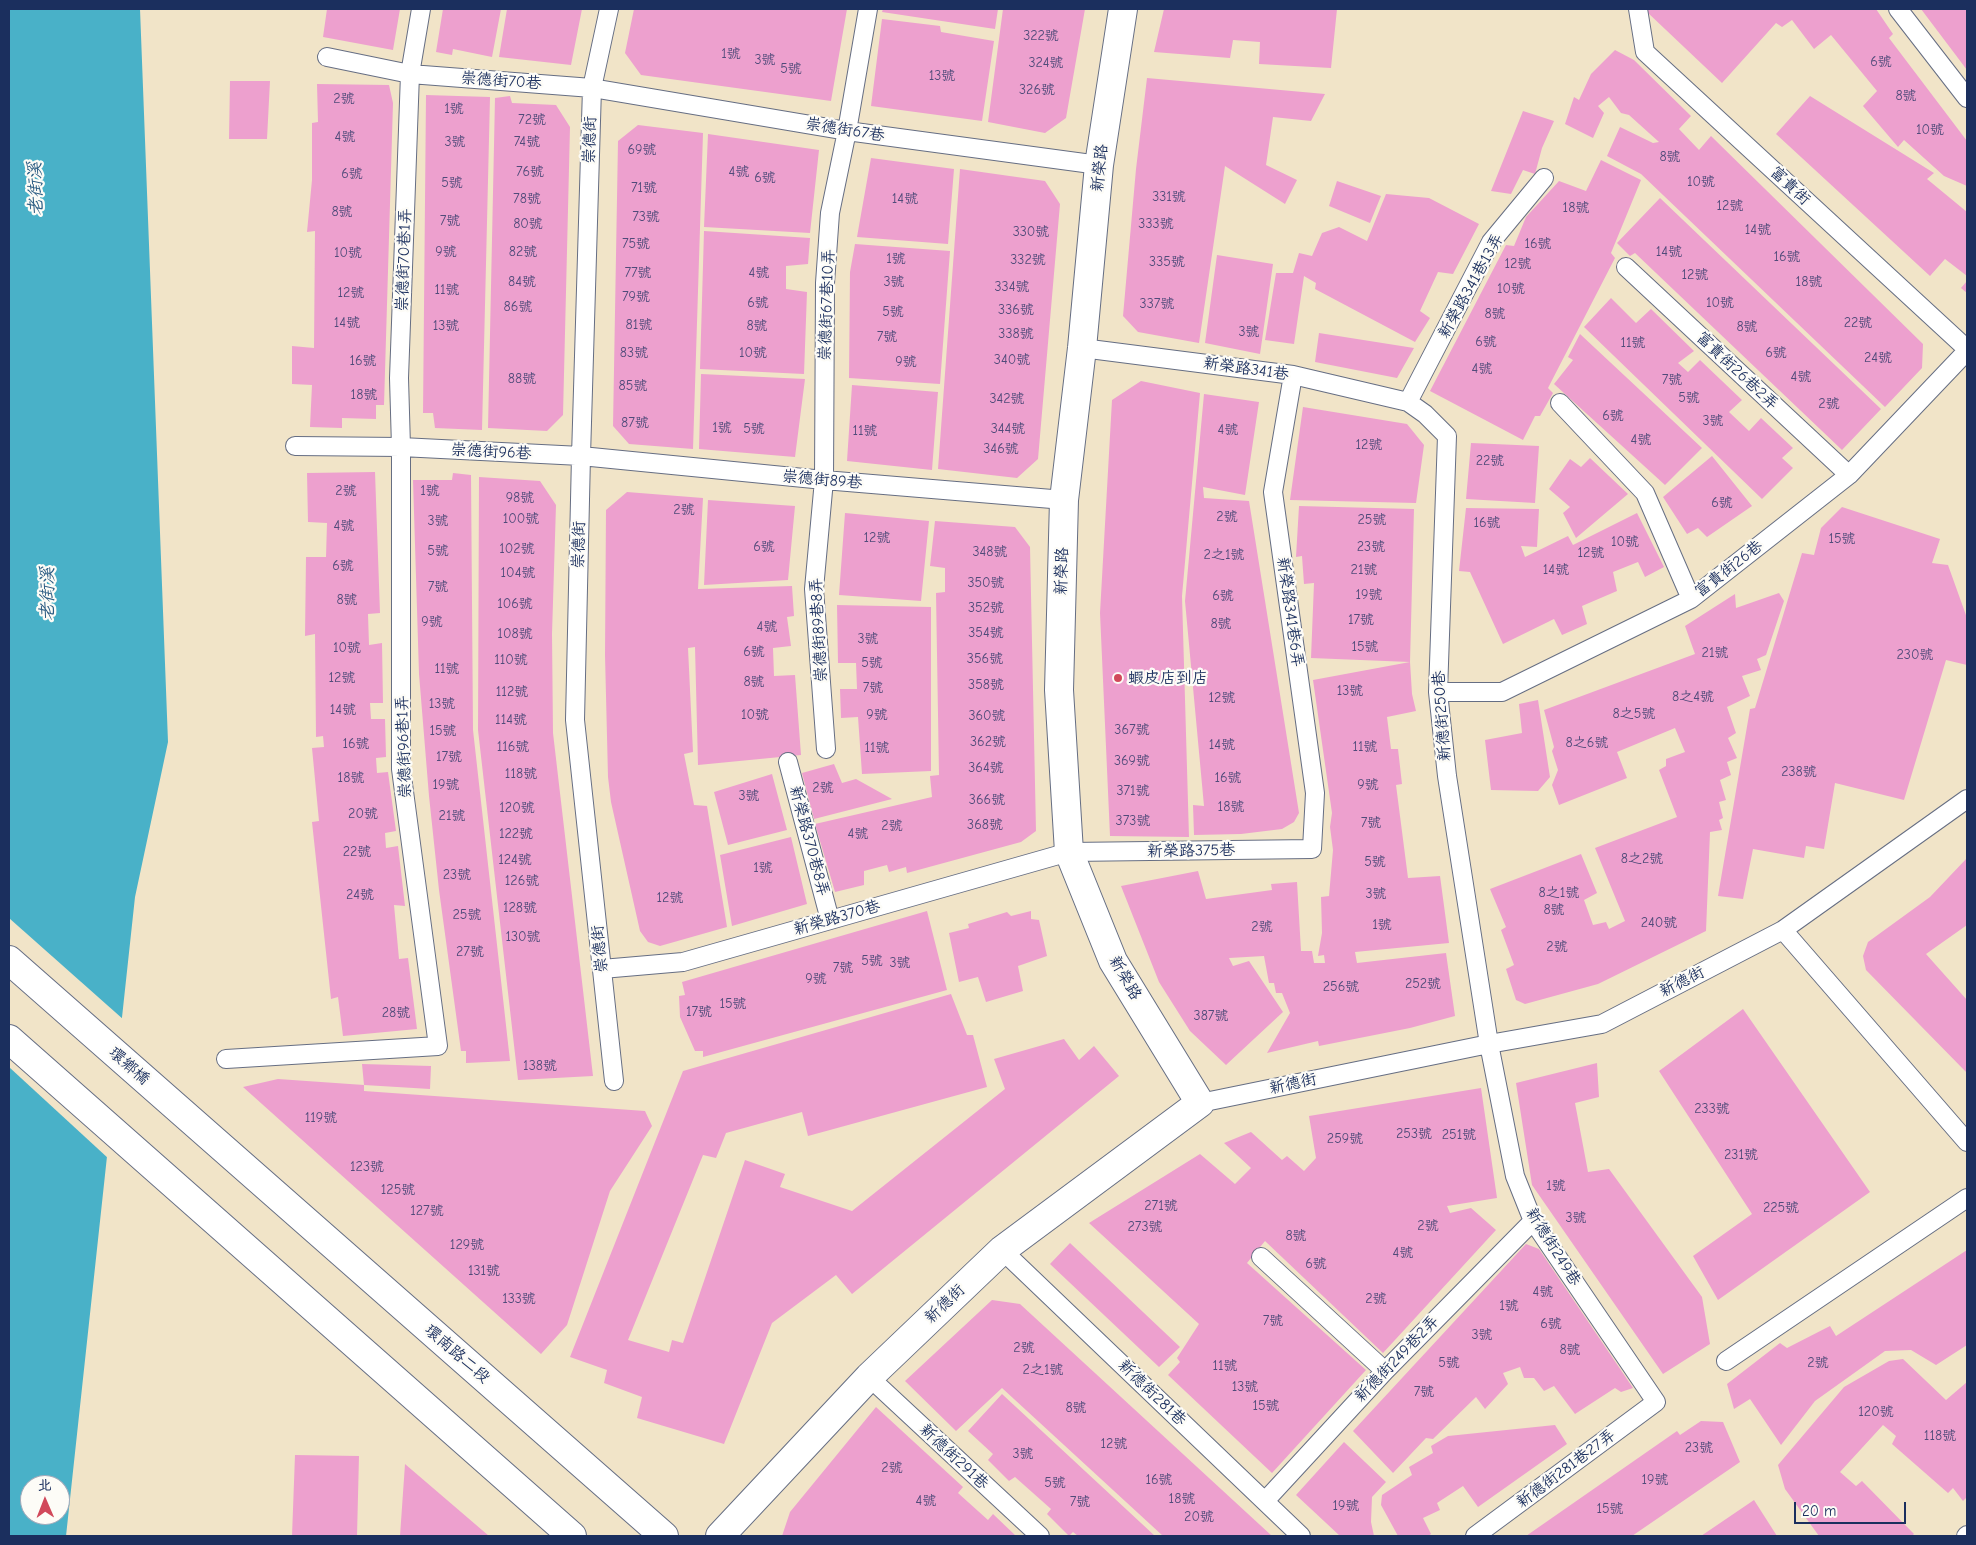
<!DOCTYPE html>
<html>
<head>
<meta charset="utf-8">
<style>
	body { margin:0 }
	#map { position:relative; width:1976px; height:1545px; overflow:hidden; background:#f1e4c8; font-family:"Comic Neue","LXGW WenKai TC",sans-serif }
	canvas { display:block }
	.frame { position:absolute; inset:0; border:10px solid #1b2f5e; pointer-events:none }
	.north { position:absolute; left:20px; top:1475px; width:50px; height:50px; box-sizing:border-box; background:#fdfcf7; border:1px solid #a3aaba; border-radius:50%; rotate:359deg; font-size:14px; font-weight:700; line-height:20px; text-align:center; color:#1b2f5e }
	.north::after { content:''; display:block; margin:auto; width:18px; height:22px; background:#d1495b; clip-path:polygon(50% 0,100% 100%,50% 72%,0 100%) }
	.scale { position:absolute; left:1794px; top:1502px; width:112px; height:22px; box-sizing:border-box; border:2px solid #1b2f5e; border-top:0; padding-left:6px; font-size:15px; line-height:18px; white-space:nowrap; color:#1b2f5e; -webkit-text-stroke:4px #fdfcf7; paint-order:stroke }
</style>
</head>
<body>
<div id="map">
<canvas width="1976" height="1545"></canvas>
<div class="frame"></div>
<div class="north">北</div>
<div class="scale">20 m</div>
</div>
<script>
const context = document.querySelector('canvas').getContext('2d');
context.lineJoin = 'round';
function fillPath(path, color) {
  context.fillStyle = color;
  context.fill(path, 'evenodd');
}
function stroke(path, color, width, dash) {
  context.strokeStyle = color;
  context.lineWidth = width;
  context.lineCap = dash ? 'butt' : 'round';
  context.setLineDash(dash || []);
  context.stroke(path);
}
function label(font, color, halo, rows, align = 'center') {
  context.font = font + ' "Comic Neue","LXGW WenKai TC",sans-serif';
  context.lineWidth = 4.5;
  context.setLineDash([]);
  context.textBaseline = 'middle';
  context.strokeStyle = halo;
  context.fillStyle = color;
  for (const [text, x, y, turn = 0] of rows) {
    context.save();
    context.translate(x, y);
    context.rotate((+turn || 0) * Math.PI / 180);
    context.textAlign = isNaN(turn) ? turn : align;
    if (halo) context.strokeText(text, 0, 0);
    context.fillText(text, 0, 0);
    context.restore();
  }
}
fillPath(new Path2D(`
	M9,9H140L168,742L135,897L66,1536H9ZM30,1485H60V1515H30Z`), '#49b1c8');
fillPath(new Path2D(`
	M9,918L124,1020L109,1159L9,1067Z`), '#f1e4c8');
fillPath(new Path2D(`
	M327,9H400L393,50L323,37Z
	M443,9H501L492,57L453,49L452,55L436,52Z
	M507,9H582L571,65L499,57Z
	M634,9H847L831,101L641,75L625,53Z
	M883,9H998L995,29L882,12Z
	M1003,9H1085L1066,118L1045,133L988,122Z
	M1164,9H1337L1331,68L1259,64L1260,42L1233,40L1230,58L1154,52Z
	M1647,9H1876L1893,34L1889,38L1967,141V186L1944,176L1904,140L1898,147L1863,106L1877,91L1831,35L1814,49L1792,20L1782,27L1776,23L1722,83L1647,12Z
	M1921,9H1967V70Z
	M882,19L940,26L941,32L994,41L982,121L871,106Z
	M1615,50L1634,60L1691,116L1679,129L1699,150L1711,136L1923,344L1922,368L1885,407L1641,174L1607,156L1620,127L1653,143L1659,142L1629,115L1621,113L1609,97L1598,106L1604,113L1593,138L1565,124L1574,97L1579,100L1591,74Z
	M1147,78L1325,94L1311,121L1273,117L1266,165L1297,180L1285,204L1225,166L1199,343L1138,332L1123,316L1136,169Z
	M230,81H270L267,139H229Z
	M317,84L389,85L393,103L384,405H376V419L342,418V428L310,427L312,385L292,384V346L314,348L315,231L307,232L312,180V123L318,122Z
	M426,95L490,97L482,430L435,428L433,413H423Z
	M510,96L512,103L556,105L570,127L563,415L547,431L488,428L495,98Z
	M1810,96L1934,173L1927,179L1967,212V276L1945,259L1930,276L1776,134Z
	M1523,111L1554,121L1542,148L1535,174L1523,170L1511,194L1491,191Z
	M638,125L703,133L693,449L629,444L613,426L618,141Z
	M708,134L819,150L810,233L704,227Z
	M871,158L954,169L948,244L857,237Z
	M1601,160L1641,180L1611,253L1615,258L1548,388L1553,393L1540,416H1535L1523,440L1430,391L1506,245L1514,246L1526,217L1559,181L1586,191Z
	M960,169L1045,181L1060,204L1038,459L1017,478L938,469Z
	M1337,181L1381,196L1370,223L1329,206Z
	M1386,194L1429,198L1479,224L1453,274L1438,272L1420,311L1430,318L1415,342L1315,289L1316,283L1304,276L1294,344L1265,340L1276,273H1293L1299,253L1312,256L1322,233L1339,227L1367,241Z
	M1660,198L1881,409L1842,450L1635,253L1630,256L1617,243Z
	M704,231L810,238L808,264L786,266V289L807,292L804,374L700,369Z
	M855,244L950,251L940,384L849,378L850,272Z
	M1217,255L1273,264L1260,354L1205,343Z
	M1967,281V293L1961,288Z
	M1611,298L1636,323L1651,309L1694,351L1678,363L1688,372L1700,360L1742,400L1729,412L1749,431L1761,418L1793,448L1782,458L1793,468L1762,499L1584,327Z
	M1319,333L1414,348L1397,378L1315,362Z
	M1580,334L1702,448L1665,485L1554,384L1573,360L1568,357Z
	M701,374L805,379L795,457L699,449Z
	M1141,381L1200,393L1182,596L1189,837L1110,836L1100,613L1112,400Z
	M852,385L938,392L932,470L847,461Z
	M1204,394L1259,402L1245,495L1203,487L1204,498L1249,501L1299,813L1294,822L1282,829L1241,834L1194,835L1193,805L1204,806L1185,601Z
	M1303,407L1407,424L1424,445L1416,503L1290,500Z
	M1471,443L1539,446L1535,503L1466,499Z
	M1712,456L1752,506L1707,537L1698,528L1687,534L1663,497Z
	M1590,458L1628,494L1576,538L1563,513L1570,507L1549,489L1570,459L1581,467Z
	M375,472L380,613L368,614L369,645L382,643L383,703H370L371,719H385L386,757L376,758L377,773L388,772L396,831L385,833L386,848L398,846L405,906L394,905L399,959L408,958L417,1029L343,1036L338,997L331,999L312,822L319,821L312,748L324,747L323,736L316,737L315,634L305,636L306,557H326L327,523L308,522L307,473Z
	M453,473L471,475L473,730L510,1061L466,1063V1051H461L439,890L429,796L419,674L413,480H452Z
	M479,477L540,481L556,505L552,634L553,733L593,1076L518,1080L478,730Z
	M627,492L703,498L698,589L792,586L794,616L787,617L791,646L773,648L774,676L795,675L801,755L698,765L695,647L688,648L693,752L684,754L694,805L707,806L727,927L660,946L648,942L640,931L611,802L608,777L605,655L606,510Z
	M708,500L795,506L788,580L704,585Z
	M1299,506L1414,509L1410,662L1412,694L1416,711L1387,717L1391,749H1398L1402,784L1396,785L1408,878L1440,876L1449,943L1355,952L1357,963L1446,953L1455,1016L1410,1028L1319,1046L1318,1041L1267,1053L1290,1013L1282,993H1276L1274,983H1269L1264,956L1229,958L1233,966L1249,961L1283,1012L1226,1065L1190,1031L1159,982L1121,886L1198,871L1206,899L1272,890L1271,884L1297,882L1301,951H1312L1314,963H1325L1324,955L1318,956L1322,933L1321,897L1329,896L1333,850L1330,827L1332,813L1313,680L1410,662L1311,658L1314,583L1304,584L1302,556L1296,557Z
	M1842,507L1940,539L1932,563L1948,565L1967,618V665L1946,660L1904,800L1835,783L1824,849L1806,846L1804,858L1753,849L1743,899L1718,896L1750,709L1755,708L1802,553L1814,555L1821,528Z
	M1466,508L1539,509L1537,547L1521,546L1525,557L1568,536L1573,545L1637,513L1664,567L1645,577L1638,562L1613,572L1617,591L1582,606L1587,624L1562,635L1554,619L1503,644L1470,572L1459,571Z
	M845,513L929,521L921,601L839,595Z
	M935,521L1015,527L1030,547L1036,831L1021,842L907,873L906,867L889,872L887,865L864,871V885L835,892L815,824L932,797L930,776L939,775L936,593L945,592V568L930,566Z
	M1779,593L1784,601L1766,655L1757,659L1761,670L1742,676L1750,696L1727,707L1736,733L1728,738L1737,758L1727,762L1731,775L1720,780L1726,800L1719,802L1723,818L1719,820L1722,830L1710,832L1706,931L1598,984L1525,1004L1516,1000L1506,969L1514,965L1501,930L1506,927L1490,889L1581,854L1597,893L1584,900L1593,925L1606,922L1609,929L1625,921L1595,848L1677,817L1659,770L1666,766V759L1685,752L1675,728L1617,752L1627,778L1559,805L1552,785L1558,770L1552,751L1554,747L1544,710L1695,654L1685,626L1735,594L1736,608Z
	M837,605L931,607V771L862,774L858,717L841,718L840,689H857L856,663H838Z
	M1538,700L1550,777L1538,791L1491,790L1485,740L1522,733L1519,704Z
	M834,764L842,783L856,779L892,799L814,819L802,773Z
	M772,774L787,830L728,845L714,792Z
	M791,837L807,904L732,926L720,855Z
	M1967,858V925L1926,954L1967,1000V1073L1866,970L1863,956L1868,942L1930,897Z
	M927,911L947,990L703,1057V1051H695L680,1017L679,996L685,995L682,982Z
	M1031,911V919L1039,920L1047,956L1018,966L1023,991L986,1002L978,977L959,982L949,933L969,928L968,924L1007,912L1011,916Z
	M951,994L967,1035H973L987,1087L808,1136L802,1112L726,1133L716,1158L703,1155L628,1340L669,1352L672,1340L683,1343L745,1160L785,1174L780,1187L852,1211L1005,1089L994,1059L1064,1039L1079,1060L1094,1046L1119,1076L852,1294L836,1275L772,1323L724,1444L637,1418L642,1397L604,1383L607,1370L570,1357L683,1071Z
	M1743,1009L1870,1192L1718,1300L1693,1256L1752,1214L1659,1071Z
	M1597,1063L1599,1097L1575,1103L1588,1172L1609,1169L1702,1297L1710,1344L1663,1374L1532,1185L1516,1083Z
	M362,1064L431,1066L430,1089L364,1085Z
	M278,1079L364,1085V1091L645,1111L652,1126L610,1191L567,1325L541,1354L243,1087Z
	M1481,1088L1497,1198L1447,1206L1450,1213L1471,1208L1496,1230L1383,1353L1265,1241L1247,1263L1366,1370L1272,1473L1168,1375L1180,1362L1177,1358L1199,1324L1089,1223L1200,1154L1235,1184L1251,1168L1224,1143L1251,1132L1282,1160L1287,1156L1304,1171L1316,1158L1309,1116Z
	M1070,1243L1180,1347L1159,1367L1050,1264Z
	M1526,1244L1539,1249L1633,1388L1621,1392L1615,1388L1575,1414L1554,1386L1544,1391L1534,1378H1524L1520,1367L1503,1373L1508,1384L1485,1409L1476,1397L1433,1439L1426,1438L1393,1473L1353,1431Z
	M1967,1250V1345L1936,1365L1911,1350L1885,1351L1815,1401L1781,1445L1750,1399L1734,1409L1727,1384L1780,1343L1787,1348L1830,1326L1836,1336Z
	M992,1300L1020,1304L1272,1536H1163L1002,1388L956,1431L905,1381Z
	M1903,1359L1946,1400L1967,1382V1497L1963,1501L1953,1488L1948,1493L1892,1444L1896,1436L1883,1425L1840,1472L1856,1486L1862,1481L1914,1534L1912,1536H1819L1785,1489L1778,1465L1844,1387L1889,1361Z
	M1002,1394L1155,1536H1078L1073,1532L1069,1536L1047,1514L1051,1509L1015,1477L1009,1481L988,1460L993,1454L968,1431Z
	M876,1407L963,1487L958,1493L988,1520L993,1514L1016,1536H782L790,1512Z
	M1701,1421L1723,1422L1740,1462L1632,1536H1526L1677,1431L1680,1435Z
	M1555,1425L1567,1444L1478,1507L1463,1486L1437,1503L1440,1510L1423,1518L1431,1534L1428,1536H1398L1381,1505L1382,1495L1412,1475L1409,1467L1433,1453L1431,1446L1448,1436Z
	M1344,1442L1386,1482L1372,1497L1371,1522L1374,1536H1340L1296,1495Z
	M295,1455L359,1456L357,1536H292Z
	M405,1464L489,1536H400Z
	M1754,1500L1777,1536H1701Z`), '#eda0ce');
const lane = new Path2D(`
	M609,9L592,88L581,456L575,720L614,1081
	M1638,9L1645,52L1967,349
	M1898,9L1967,98
	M327,57L410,74L592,88L847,131L1099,165
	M1626,267L1849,475
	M1082,348L1293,375L1408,402L1425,414L1447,436L1438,692L1447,776L1489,1044L1515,1176L1533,1221L1656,1402L1475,1536
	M1408,402L1491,242L1544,178
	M1560,403L1645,493L1691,599
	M295,446L401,447L581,456L824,480L1064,500
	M1438,692H1502L1691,599L1849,475L1967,351
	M826,749L814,589L824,480L825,283L830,213L847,131L868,9
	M788,762L830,920
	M1783,930L1967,1142
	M602,969L683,962L1069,852L1312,849L1315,793L1273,492L1293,375
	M226,1059L438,1046L401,769V447L399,378L410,74L421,9
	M1200,1103L1489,1044L1602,1024L1783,930L1967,799
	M1002,1250L1301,1536
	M1261,1257L1385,1371
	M1726,1361L1967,1198
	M869,1377L1040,1536
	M1265,1501L1385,1371L1533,1221
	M1966,1536L1967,1535`);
const street = new Path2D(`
	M720,1536L869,1377L1002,1250L1200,1103L1113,961L1069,852L1059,690L1064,500L1082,348L1099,165L1123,9`);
const secondary = new Path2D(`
	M9,960L664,1536
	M9,1039L572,1536`);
stroke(lane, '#666e83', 20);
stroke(street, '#666e83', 30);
stroke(secondary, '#666e83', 30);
stroke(lane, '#fff', 18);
stroke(street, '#fff', 28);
stroke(secondary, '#fff', 28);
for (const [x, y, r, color] of [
	[1118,678,5,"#d1495b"]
]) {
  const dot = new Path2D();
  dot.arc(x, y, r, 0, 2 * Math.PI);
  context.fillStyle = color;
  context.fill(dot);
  stroke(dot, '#fdfcf7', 2);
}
label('14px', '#504b7a', null, [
	["322號",1041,36],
	["1號",731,54],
	["3號",765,60],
	["6號",1881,62],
	["324號",1046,63],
	["5號",791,69],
	["13號",942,76],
	["326號",1037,90],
	["8號",1906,96],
	["2號",344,99],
	["1號",454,109],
	["72號",532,120],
	["10號",1930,130],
	["4號",345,137],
	["3號",455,142],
	["74號",527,142],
	["69號",642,150],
	["8號",1670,157],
	["76號",530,172],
	["4號",739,172],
	["6號",352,174],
	["6號",765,178],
	["10號",1701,182],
	["5號",452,183],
	["71號",644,188],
	["331號",1169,197],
	["78號",527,199],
	["14號",905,199],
	["12號",1730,206],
	["18號",1576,208],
	["8號",342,212],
	["73號",646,217],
	["7號",450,221],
	["80號",528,224],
	["333號",1156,224],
	["14號",1758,230],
	["330號",1031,232],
	["75號",636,244],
	["16號",1538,244],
	["9號",446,252],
	["82號",523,252],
	["14號",1669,252],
	["10號",348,253],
	["16號",1787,257],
	["1號",896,259],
	["332號",1028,260],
	["335號",1167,262],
	["12號",1518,264],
	["77號",638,273],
	["4號",759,273],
	["12號",1695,275],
	["84號",522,282],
	["3號",894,282],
	["18號",1809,282],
	["334號",1012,287],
	["10號",1511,289],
	["11號",447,290],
	["12號",351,293],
	["79號",636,297],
	["6號",758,303],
	["10號",1720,303],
	["337號",1157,304],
	["86號",518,307],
	["336號",1016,310],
	["5號",893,312],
	["8號",1495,314],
	["14號",347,323],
	["22號",1858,323],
	["81號",639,325],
	["13號",446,326],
	["8號",757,326],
	["8號",1747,327],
	["3號",1249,332],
	["338號",1016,334],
	["7號",887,337],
	["6號",1486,342],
	["11號",1633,343],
	["83號",634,353],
	["10號",753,353],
	["6號",1776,353],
	["24號",1878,358],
	["340號",1012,360],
	["16號",363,361],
	["9號",906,362],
	["4號",1482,369],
	["4號",1801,377],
	["88號",522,379],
	["7號",1672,380],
	["85號",633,386],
	["18號",364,395],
	["5號",1689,398],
	["342號",1007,399],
	["2號",1829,404],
	["6號",1613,416],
	["3號",1713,421],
	["87號",635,423],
	["1號",722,428],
	["5號",754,429],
	["344號",1008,429],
	["4號",1228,430],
	["11號",865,431],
	["4號",1641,440],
	["12號",1369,445],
	["346號",1001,449],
	["22號",1490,461],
	["2號",346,491],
	["1號",430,491],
	["98號",520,498],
	["6號",1722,503],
	["2號",684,510],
	["2號",1227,517],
	["100號",521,519],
	["25號",1372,520],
	["3號",438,521],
	["16號",1487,523],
	["4號",344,526],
	["12號",877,538],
	["15號",1842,539],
	["10號",1625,542],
	["6號",764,547],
	["23號",1371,547],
	["102號",517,549],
	["5號",438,551],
	["348號",990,552],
	["12號",1591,553],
	["2之1號",1224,555],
	["6號",343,566],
	["21號",1364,570],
	["14號",1556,570],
	["104號",518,573],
	["350號",986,583],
	["7號",438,587],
	["19號",1369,595],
	["6號",1223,596],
	["8號",347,600],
	["106號",515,604],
	["352號",986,608],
	["17號",1361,620],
	["9號",432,622],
	["8號",1221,624],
	["4號",767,627],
	["354號",986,633],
	["108號",515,634],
	["3號",868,639],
	["15號",1365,647],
	["10號",347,648],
	["6號",754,652],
	["21號",1715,653],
	["230號",1915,655],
	["356號",985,659],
	["110號",511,660],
	["5號",872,663],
	["11號",447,669],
	["12號",342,678],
	["8號",754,682],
	["358號",986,685],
	["7號",873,688],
	["13號",1350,691],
	["112號",512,692],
	["8之4號",1693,697],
	["12號",1222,698],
	["13號",442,704],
	["14號",343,710],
	["8之5號",1634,714],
	["10號",755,715],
	["9號",877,715],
	["360號",987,716],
	["114號",511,720],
	["367號",1132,730],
	["15號",443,731],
	["362號",988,742],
	["8之6號",1587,743],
	["16號",356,744],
	["14號",1222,745],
	["116號",513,747],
	["11號",1365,747],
	["11號",877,748],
	["17號",449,757],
	["369號",1132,761],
	["364號",986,768],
	["238號",1799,772],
	["118號",521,774],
	["18號",351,778],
	["16號",1228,778],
	["19號",446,785],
	["9號",1368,785],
	["2號",823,788],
	["371號",1133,791],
	["3號",749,796],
	["366號",987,800],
	["18號",1231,807],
	["120號",517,808],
	["20號",363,814],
	["21號",452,816],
	["373號",1133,821],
	["7號",1371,823],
	["368號",985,825],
	["2號",892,826],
	["122號",516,834],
	["4號",858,834],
	["22號",357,852],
	["8之2號",1642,859],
	["124號",515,860],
	["5號",1375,862],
	["1號",763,868],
	["23號",457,875],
	["126號",522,881],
	["8之1號",1559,893],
	["3號",1376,894],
	["24號",360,895],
	["12號",670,898],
	["128號",520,908],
	["8號",1554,910],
	["25號",467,915],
	["240號",1659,923],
	["1號",1382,925],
	["2號",1262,927],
	["130號",523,937],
	["2號",1557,947],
	["27號",470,952],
	["5號",872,961],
	["3號",900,963],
	["7號",843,968],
	["9號",816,979],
	["252號",1423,984],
	["256號",1341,987],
	["15號",733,1004],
	["17號",699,1012],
	["28號",396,1013],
	["387號",1211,1016],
	["138號",540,1066],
	["233號",1712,1109],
	["119號",321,1118],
	["253號",1414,1134],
	["251號",1459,1135],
	["259號",1345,1139],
	["231號",1741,1155],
	["123號",367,1167],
	["1號",1556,1186],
	["125號",398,1190],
	["271號",1161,1206],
	["225號",1781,1208],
	["127號",427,1211],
	["3號",1576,1218],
	["2號",1428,1226],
	["273號",1145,1227],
	["8號",1296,1236],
	["129號",467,1245],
	["4號",1403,1253],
	["6號",1316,1264],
	["131號",484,1271],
	["4號",1543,1292],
	["133號",519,1299],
	["2號",1376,1299],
	["1號",1509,1306],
	["7號",1273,1321],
	["6號",1551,1324],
	["3號",1482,1335],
	["2號",1024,1348],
	["8號",1570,1350],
	["5號",1449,1363],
	["2號",1818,1363],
	["11號",1225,1366],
	["2之1號",1043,1370],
	["13號",1245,1387],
	["7號",1424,1392],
	["15號",1266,1406],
	["8號",1076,1408],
	["120號",1876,1412],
	["118號",1940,1436],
	["12號",1114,1444],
	["23號",1699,1448],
	["3號",1023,1454],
	["2號",892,1468],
	["16號",1159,1480],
	["19號",1655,1480],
	["5號",1055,1483],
	["18號",1182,1499],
	["4號",926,1501],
	["7號",1080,1502],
	["19號",1346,1506],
	["15號",1610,1509],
	["20號",1199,1517]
]);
label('16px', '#1b2f5e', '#fdfcf7', [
	["崇德街70巷",501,81,4],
	["崇德街67巷",845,130,9],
	["崇德街",590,140,-88],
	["新榮路",1100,168,-84],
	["富貴街",1790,186,43],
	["崇德街70巷1弄",404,260,-88],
	["新榮路341巷13弄",1471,286,-61],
	["崇德街67巷10弄",827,305,-88],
	["新榮路341巷",1246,369,8],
	["富貴街26巷2弄",1737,371,43],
	["崇德街96巷",491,452,3],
	["崇德街89巷",822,480,5],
	["崇德街",579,545,-89],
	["富貴街26巷",1729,569,-38],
	["新榮路",1062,571,-88],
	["新榮路341巷6弄",1290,612,82],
	["崇德街89巷8弄",819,630,-93],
	["新德街250巷",1442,716,-94],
	["崇德街96巷1弄",404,747,-92],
	["新榮路370巷8弄",809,841,75],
	["新榮路375巷",1191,851,-1],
	["新榮路370巷",837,918,-16],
	["崇德街",600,949,-96],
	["新榮路",1125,978,60],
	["新德街",1682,982,-27],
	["環鄉橋",129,1066,41],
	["新德街",1293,1084,-12],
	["新德街249巷",1553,1247,58],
	["新德街",945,1304,-44],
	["環南路二段",457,1354,41],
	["新德街249巷2弄",1397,1359,-46],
	["新德街281巷",1152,1393,44],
	["新德街291巷",954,1457,43],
	["新德街281巷27弄",1566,1469,-37]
]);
label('16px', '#1b2f5e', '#fdfcf7', [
	["蝦皮店到店",1128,678]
], 'left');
label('italic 18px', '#2b5c83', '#fdfcf7', [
	["老街溪",36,189,-92],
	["老街溪",48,594,-90]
]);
</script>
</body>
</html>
